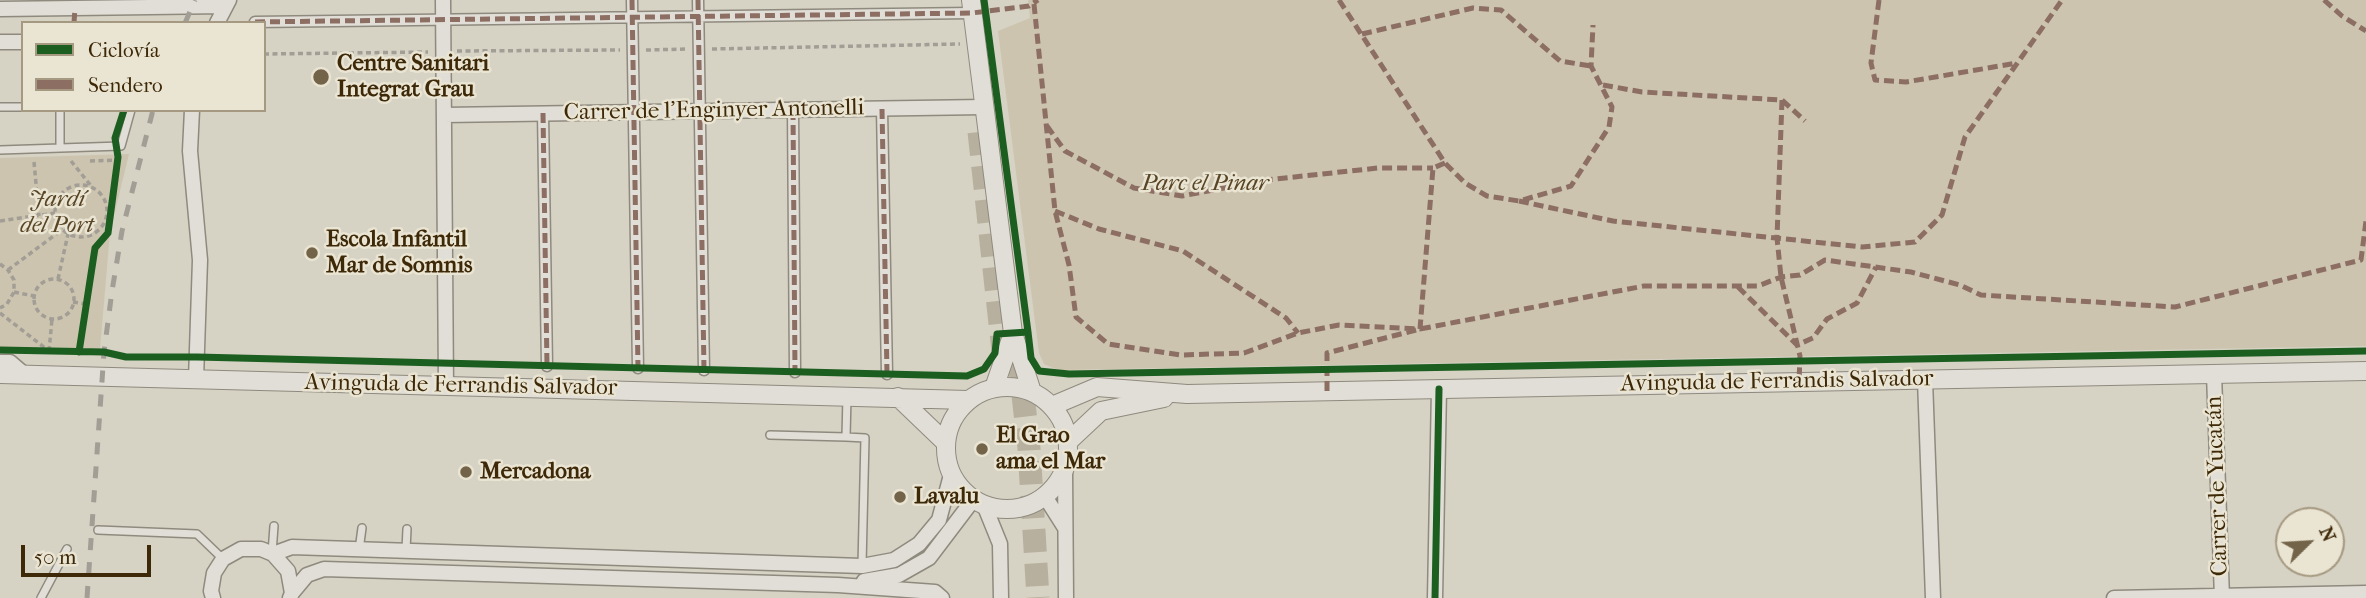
<!DOCTYPE html>
<html>
<head>
<meta charset="utf-8">
<style>
  body { margin:0 }
  #map { position:relative; width:2366px; height:598px; overflow:hidden; background:#d6d2c4; font-family:"IM FELL French Canon",serif }
  canvas { display:block }
  .legend { position:absolute; left:21px; top:21px; width:245px; height:91px; box-sizing:border-box; background:#eae4d3; border:2px solid #a59981; margin:0; padding:9px 12px; list-style:none; font-size:21px; color:#3d2807 }
  .legend li { display:flex; align-items:center; gap:14px; height:35px }
  .legend b { width:35px; border:2px solid #a59981 }
  .north { position:absolute; left:2275px; top:507px; width:70px; height:70px; box-sizing:border-box; background:#eae4d3; border:2px solid #a59981; border-radius:50%; rotate:66deg; font-size:19px; font-weight:700; line-height:28px; text-align:center; color:#3d2807 }
  .north::after { content:''; display:block; margin:auto; width:24px; height:32px; background:#736449; clip-path:polygon(50% 0,100% 100%,50% 72%,0 100%) }
  .scale { position:absolute; left:21px; top:545px; width:130px; height:32px; box-sizing:border-box; border:4px solid #3d2807; border-top:0; padding-left:9px; font-size:21px; line-height:24px; white-space:nowrap; color:#3d2807; -webkit-text-stroke:5px #eae4d3; paint-order:stroke }
</style>
</head>
<body>
<div id="map">
<canvas width="2366" height="598"></canvas>
<ul class="legend">
<li><b style="height:9px;background:#1b5e20"></b>Ciclovía</li>
<li><b style="height:9px;background:#8d6e63"></b>Sendero</li>
</ul>
<div class="north">N</div>
<div class="scale">50 m</div>
</div>
<script>
const context = document.querySelector('canvas').getContext('2d');
context.lineJoin = 'round';
function fill(path, color) { context.fillStyle = color; context.fill(path, 'evenodd'); }
const shape = rows => new Path2D(rows.map(r => 'M' + r).join(''));
function stroke(path, color, width, dash) { context.strokeStyle = color; context.lineWidth = width; context.lineCap = dash ? 'butt' : 'round'; context.setLineDash(dash || []); context.stroke(path); }
function write(font, color, halo, rows, align = 'center') {
  context.font = font + ' "IM FELL French Canon",serif'; context.lineWidth = 5; context.setLineDash([]); context.textBaseline = 'middle'; context.strokeStyle = halo; context.fillStyle = color; for (const [text, x, y, turn = 0] of rows) {
    context.save(); context.translate(x, y); context.rotate((+turn || 0) * Math.PI / 180); context.textAlign = isNaN(turn) ? turn : align; if (halo) context.strokeText(text, 0, 0); context.fillText(text, 0, 0); context.restore();
  }
}
fill(shape([
  [1028,0,2366,0,2366,346,1058,370,1044,364,1039,353,998,31,1030,18],
  [129,154,110,232,100,349,0,347,0,158]
]), '#ccc4af');
stroke(shape([
  [979,132,1005,369],
  [1019,360,1029,448,1038,598]
]), '#b7b09e', 23, [23, 11]);
const service = shape([
  [0,107,23,107],
  [60,110,60,148],
  [0,150,121,146,131,110],
  [847,396,846,437,865,438,862,565],
  [770,435,846,437],
  [98,530,197,534,223,559],
  [359,550,362,528],
  [406,550,407,529],
  [272,553,274,526],
  [41,598,67,549]
]);
const pedestrian = shape([
  [632,0,638,368],
  [698,0,704,370],
  [255,22,972,13],
  [882,109,887,374],
  [793,110,795,372],
  [543,113,547,366]
]);
const minor = shape([
  [443,0,446,386],
  [0,9,225,6],
  [217,23,229,0],
  [0,42,23,42],
  [192,110,190,151,200,260,196,379],
  [444,115,984,107],
  [0,362,10,362,24,374],
  [2214,374,2222,598],
  [1925,380,1933,598],
  [1065,471,1066,598],
  [1046,498,1065,528],
  [985,507,1000,544,1001,598],
  [273,554,292,547,862,566,894,560,919,544,939,520,951,475],
  [864,581,899,575,929,558,973,500],
  [292,593,307,575,324,569,838,585,935,592,942,598],
  [213,598,211,591,214,573,223,559,241,549,261,549,273,554,288,571,292,593,290,598],
  [1435,598,1439,389],
  [2114,598,2366,593]
]);
const tertiary = shape([
  [971,0,1013,333,1032,392],
  [0,374,968,400],
  '946 448a61 61 0 1 1 122 0a61 61 0 1 1-122 0Z',
  [994,388,1013,333],
  [898,397,946,443],
  [1052,406,1097,387,1187,394,2366,371],
  [1069,441,1101,411,1164,398]
]);
stroke(service, '#8f8a7e', 10);
stroke(pedestrian, '#8f8a7e', 13);
stroke(minor, '#8f8a7e', 17);
stroke(tertiary, '#8f8a7e', 20);
stroke(shape([
  [712,49,960,44],
  [646,50,687,49],
  [457,51,620,50],
  [264,54,428,52],
  [71,161,92,187],
  [90,161,118,160],
  [34,162,39,216],
  '55 211a26 26 0 1 1 52 0a26 26 0 1 1-52 0Z',
  [0,221,55,213],
  [0,264,8,270,14,280,14,292,7,304,0,308],
  [8,270,63,229],
  [58,279,68,234],
  '34 299a20 20 0 1 1 40 0a20 20 0 1 1-40 0Z',
  [14,292,34,296],
  [73,302,86,304],
  [0,313,49,351],
  [49,351,52,319]
]), '#a29e95', 3.5, [5, 3.5]);
stroke(service, '#e1ded7', 7);
stroke(pedestrian, '#e1ded7', 10);
stroke(minor, '#e1ded7', 14);
stroke(tertiary, '#e1ded7', 18);
stroke(shape([
  [185,23,195,0],
  [87,598,104,352,112,291,122,231,153,110]
]), '#a29e95', 5, [12, 12]);
stroke(shape([
  [632,0,638,368],
  [698,0,704,370],
  [1339,0,1445,163,1465,183,1487,196,1519,201,1571,186,1609,127,1612,107,1591,66,1593,25],
  [1879,0,1871,63,1875,80,1906,82,2017,63],
  [2324,0,2342,16,2366,31],
  [1034,4,1055,211,1069,265,1076,317,1108,344,1181,355,1244,353,1298,333,1339,325,1420,329,1433,168,1445,163],
  [255,22,972,13,1029,6,1038,0],
  [74,23,75,8],
  [1362,34,1473,8,1501,10,1560,61,1591,66],
  [1603,85,1642,92,1782,100,1805,121],
  [1782,100,1777,238,1781,277,1800,356,1799,382],
  [882,109,887,374],
  [793,110,795,372],
  [543,113,547,366],
  [1047,126,1065,151,1134,188,1182,196,1266,180,1378,168,1433,168],
  [1519,201,1613,221,1862,247,1915,242,1942,215,1965,137,2062,0],
  [1055,211,1099,229,1183,251,1286,318,1298,333],
  [1738,287,1797,345,1813,338,1827,319,1857,303,1876,267],
  [1327,391,1327,353,1420,329,1644,286,1758,286,1781,277,1800,275,1825,260,1911,272,1960,285,1981,295,2175,307,2361,260,2366,221]
]), '#8d6e63', 5, [10, 5]);
stroke(shape([
  [984,0,1028,332],
  [0,350,104,352,126,357,197,357,967,376,984,369,995,353,997,334,1028,332,1031,358,1039,371,1069,374,2366,351],
  [79,352,95,248,108,233,118,157,115,138,124,110],
  [1435,598,1439,389]
]), '#1b5e20', 7);
for (const [x, y, r, color] of [
  [321,77,9,"#736449"],
  [312,253,7,"#736449"],
  [982,449,7,"#736449"],
  [466,472,7,"#736449"],
  [900,497,7,"#736449"]
]) { const dot = new Path2D(); dot.arc(x, y, r, 0, 2 * Math.PI); context.fillStyle = color; context.fill(dot); stroke(dot, '#eae4d3', 2.5); }
write('bold 23px', '#3d2807', '#eae4d3', [
  ["Centre Sanitari",337,64],
  ["Integrat Grau",337,90],
  ["Escola Infantil",326,240],
  ["Mar de Somnis",326,266],
  ["El Grao",996,436],
  ["ama el Mar",996,462],
  ["Mercadona",480,472],
  ["Lavalu",914,497]
], 'left');
write('23px', '#3d2807', '#eae4d3', [
  ["Carrer de l'Enginyer Antonelli",714,111,-1],
  ["Avinguda de Ferrandis Salvador",1777,382,-1],
  ["Avinguda de Ferrandis Salvador",461,386,1],
  ["Carrer de Yucatán",2218,486,-92]
]);
write('italic 23px', '#584525', '#eae4d3', [
  ["Parc el Pinar",1205,184],
  ["Jardí",57,200],
  ["del Port",57,226]
]);
</script>
</body>
</html>
